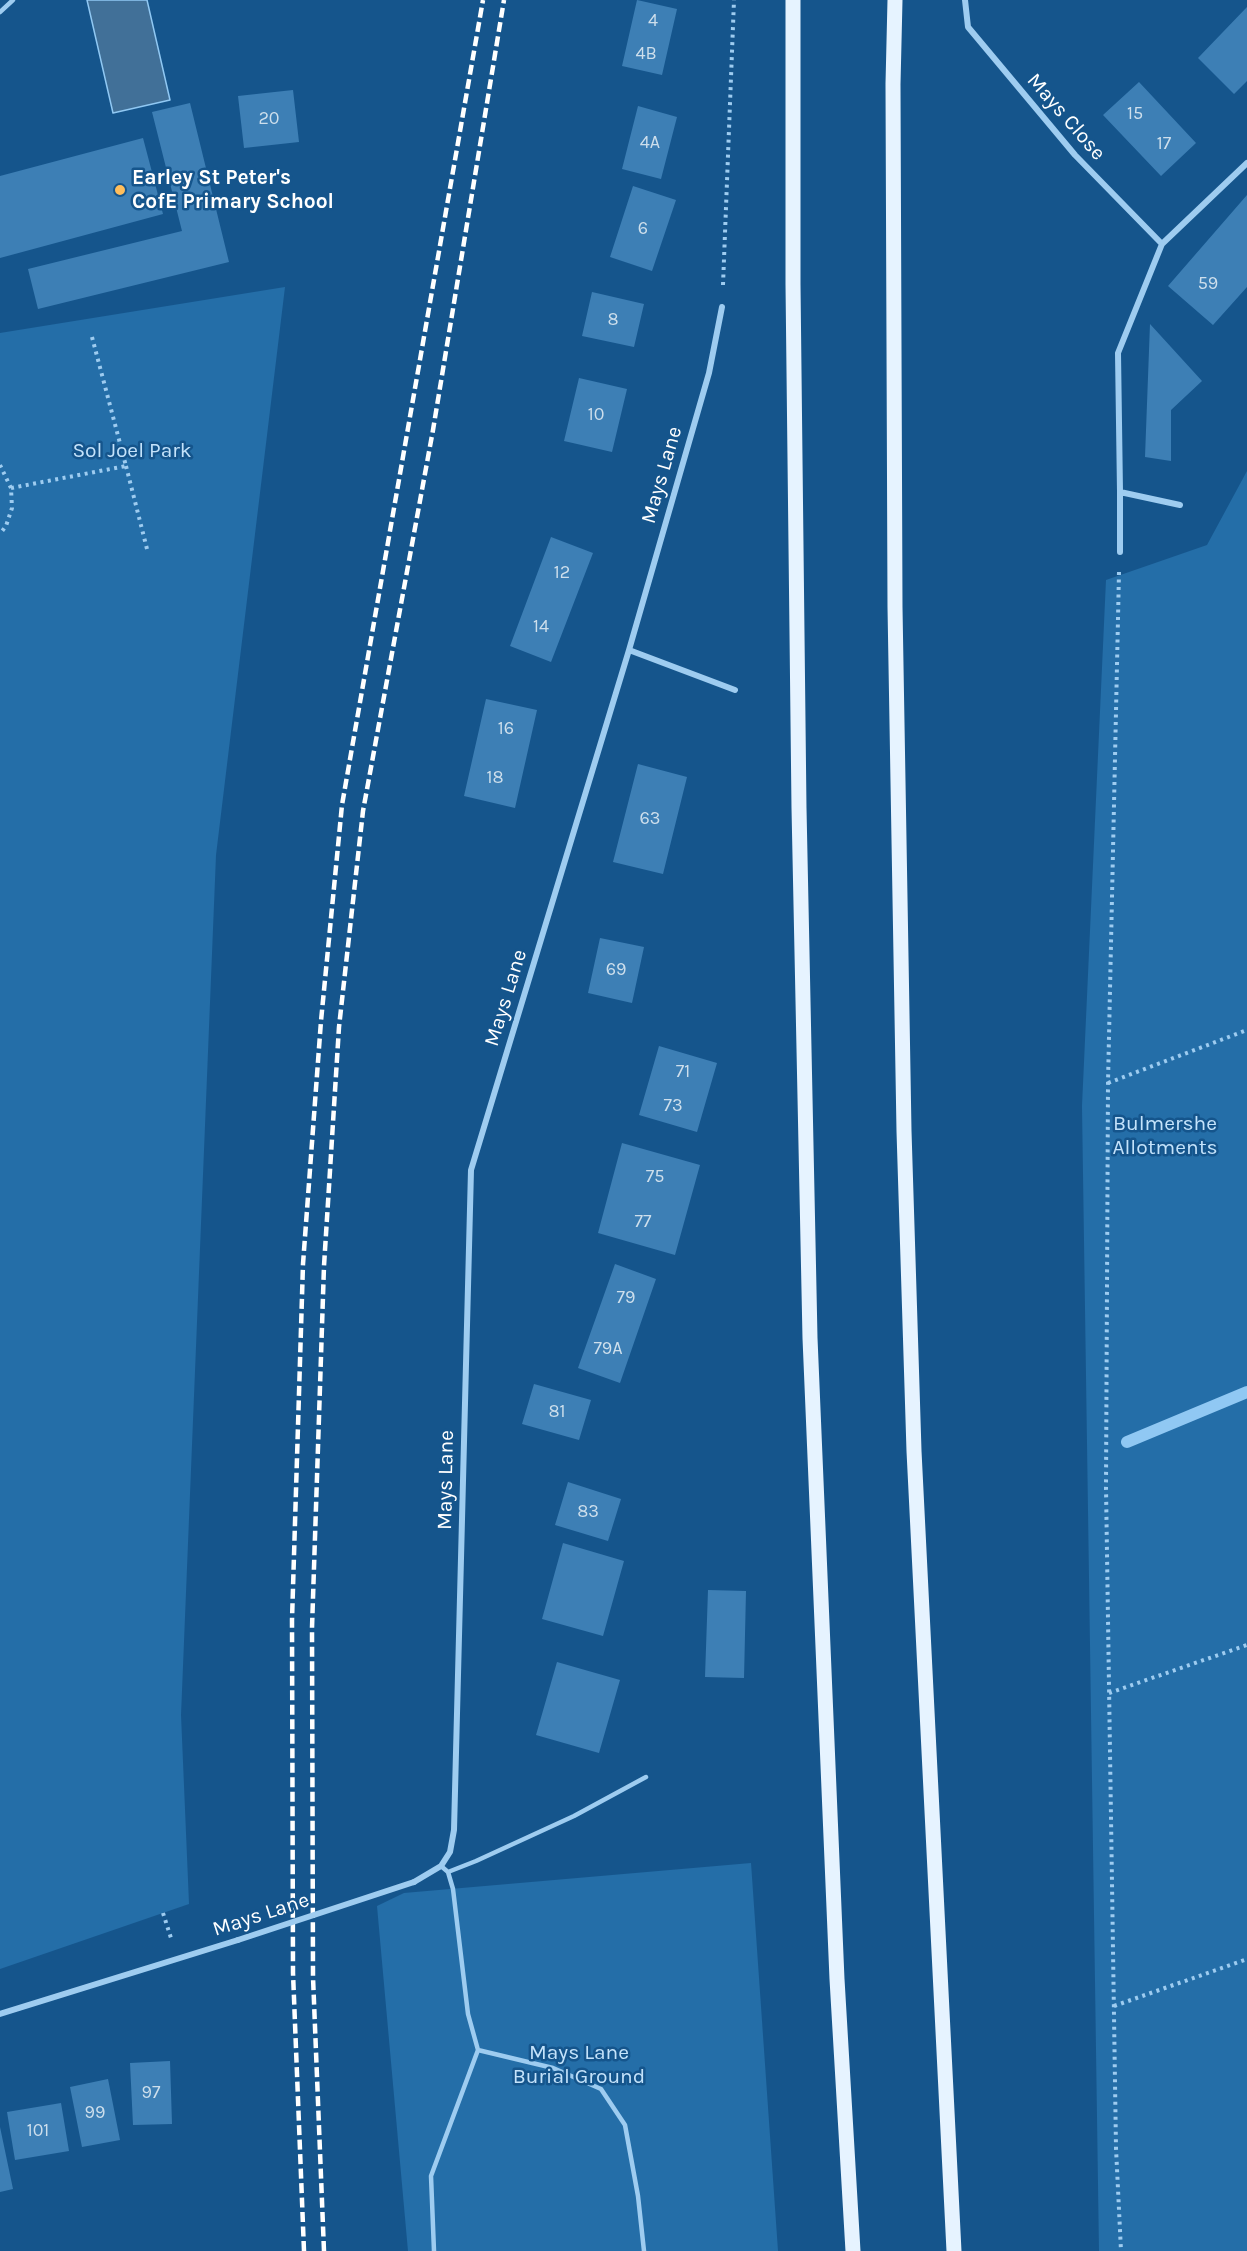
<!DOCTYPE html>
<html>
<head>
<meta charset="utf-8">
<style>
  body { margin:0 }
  canvas { display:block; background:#15558c }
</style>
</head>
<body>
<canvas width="1247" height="2251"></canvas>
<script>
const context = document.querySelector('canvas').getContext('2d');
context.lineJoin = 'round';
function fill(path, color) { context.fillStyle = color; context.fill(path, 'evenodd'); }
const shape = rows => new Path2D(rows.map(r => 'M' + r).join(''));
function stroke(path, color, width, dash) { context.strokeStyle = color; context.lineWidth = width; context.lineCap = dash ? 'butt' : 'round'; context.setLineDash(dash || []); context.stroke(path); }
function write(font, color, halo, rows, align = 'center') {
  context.font = font + ' Karla,sans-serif'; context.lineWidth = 5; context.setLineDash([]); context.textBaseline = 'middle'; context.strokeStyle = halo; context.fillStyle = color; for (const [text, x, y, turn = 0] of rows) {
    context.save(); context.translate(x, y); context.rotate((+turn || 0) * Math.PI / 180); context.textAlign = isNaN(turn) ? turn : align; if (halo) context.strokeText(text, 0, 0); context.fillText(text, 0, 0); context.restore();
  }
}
fill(shape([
  [285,287,216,855,181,1715,189,1904,0,1969,0,333],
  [1247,471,1247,2251,1099,2251,1082,1106,1106,580,1207,545],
  [751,1863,778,2251,408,2251,377,1906,404,1893]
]), '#246ea8');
const water = shape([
  [87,0,147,0,170,100,113,113,87,0]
]);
fill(water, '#417098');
stroke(water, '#90c8f3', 1.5);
stroke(shape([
  [1127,1442,1247,1392]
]), '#90c8f3', 12);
fill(shape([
  [637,0,677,9,662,75,622,66],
  [1247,7,1247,81,1234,94,1198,58],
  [1139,82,1196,143,1161,176,1103,115],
  [293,90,299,142,244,148,238,96],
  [190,103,229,262,38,309,28,269,182,231,152,112],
  [638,106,677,117,661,179,622,169],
  [143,138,163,214,0,258,0,176],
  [633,186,676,200,652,271,610,257],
  [1247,195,1247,287,1213,325,1168,286],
  [592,292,644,304,634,347,582,336],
  [1150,324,1202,381,1171,410,1171,461,1145,457],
  [579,378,627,389,612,452,564,441],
  [551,537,593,553,551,662,510,646],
  [486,699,537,710,515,808,464,796],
  [638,764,687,777,663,874,613,862],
  [600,938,644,947,632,1003,588,993],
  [659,1046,717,1063,697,1132,639,1115],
  [622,1143,700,1165,675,1255,598,1233],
  [615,1264,656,1279,620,1383,578,1368],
  [534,1384,591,1400,579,1440,522,1424],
  [568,1482,621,1499,608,1541,555,1525],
  [563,1543,624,1561,603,1636,542,1619],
  [708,1590,746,1591,744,1678,705,1677],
  [557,1662,620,1680,599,1753,536,1735],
  [170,2061,172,2124,133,2125,130,2063],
  [108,2079,120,2140,82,2147,70,2087],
  [61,2103,69,2151,15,2160,7,2112],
  [0,2127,13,2189,0,2192]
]), '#3d7fb5');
stroke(shape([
  [723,285,734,0],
  [0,465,11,488,12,508,6,526,0,534],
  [126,466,147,549],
  [11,488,126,466,92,337],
  [1119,572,1108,1083,1106,1487,1116,2148,1121,2251],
  [1108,1083,1247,1030],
  [1109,1693,1247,1645],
  [163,1913,171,1938],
  [1114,2006,1247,1959]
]), '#9eccf0', 4, [3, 4.5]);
stroke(shape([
  [0,12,13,0],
  [448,1872,476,1861,574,1816,646,1777],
  [478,2050,553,2068,601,2089,625,2125,638,2196,644,2251],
  [434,2251,431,2176,478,2050,468,2014,453,1889,448,1872,441,1866]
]), '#9eccf0', 4.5);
stroke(shape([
  [965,0,968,27,1075,155,1162,244,1118,353,1120,492,1180,505],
  [1162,244,1247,163],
  [1120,552,1120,492],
  [629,650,735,690],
  [414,1882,441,1866,450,1852,454,1830,471,1170,629,650,709,373,722,307],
  [0,2014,238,1940]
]), '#9eccf0', 6);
stroke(shape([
  [793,0,793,284,799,808,810,1338,837,1979,853,2251],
  [895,0,893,84,895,607,904,1131,914,1451,954,2251]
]), '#e6f3ff', 15);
stroke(shape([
  [304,2251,293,1973,292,1620,303,1264,321,1021,342,805,483,0],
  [324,2251,313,1977,312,1628,324,1266,339,1027,363,811,433,430,504,0]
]), '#fff', 4.5, [10, 4.5]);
stroke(shape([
  [238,1940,414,1882]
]), '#9eccf0', 6);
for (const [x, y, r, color] of [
  [120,190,6,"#ffbe5c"]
]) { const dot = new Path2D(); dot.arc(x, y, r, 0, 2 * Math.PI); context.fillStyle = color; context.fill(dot); stroke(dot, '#15558c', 2); }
write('18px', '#cedfec', null, [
  ["4",653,21],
  ["4B",646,54],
  ["15",1135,114],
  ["20",269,119],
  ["4A",650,143],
  ["17",1164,144],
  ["6",643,229],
  ["59",1208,284],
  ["8",613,320],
  ["10",596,415],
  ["12",562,573],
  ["14",541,627],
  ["16",506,729],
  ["18",495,778],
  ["63",650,819],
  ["69",616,970],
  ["71",683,1072],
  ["73",673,1106],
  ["75",655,1177],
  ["77",643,1222],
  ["79",626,1298],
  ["79A",608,1349],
  ["81",557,1412],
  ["83",588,1512],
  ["97",151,2093],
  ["99",95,2113],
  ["101",38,2131]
]);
write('21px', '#fff', '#15558c', [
  ["Mays Close",1066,117,49],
  ["Mays Lane",662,475,-74],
  ["Mays Lane",506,998,-73],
  ["Mays Lane",446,1480,-89],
  ["Mays Lane",261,1915,-18]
]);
write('bold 21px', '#fff', '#15558c', [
  ["Earley St Peter's",132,178],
  ["CofE Primary School",132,202]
], 'left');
write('21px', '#c4e3fb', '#15558c', [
  ["Sol Joel Park",132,451],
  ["Bulmershe",1165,1124],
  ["Allotments",1165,1148],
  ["Mays Lane",579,2053],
  ["Burial Ground",579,2077]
]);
</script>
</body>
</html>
